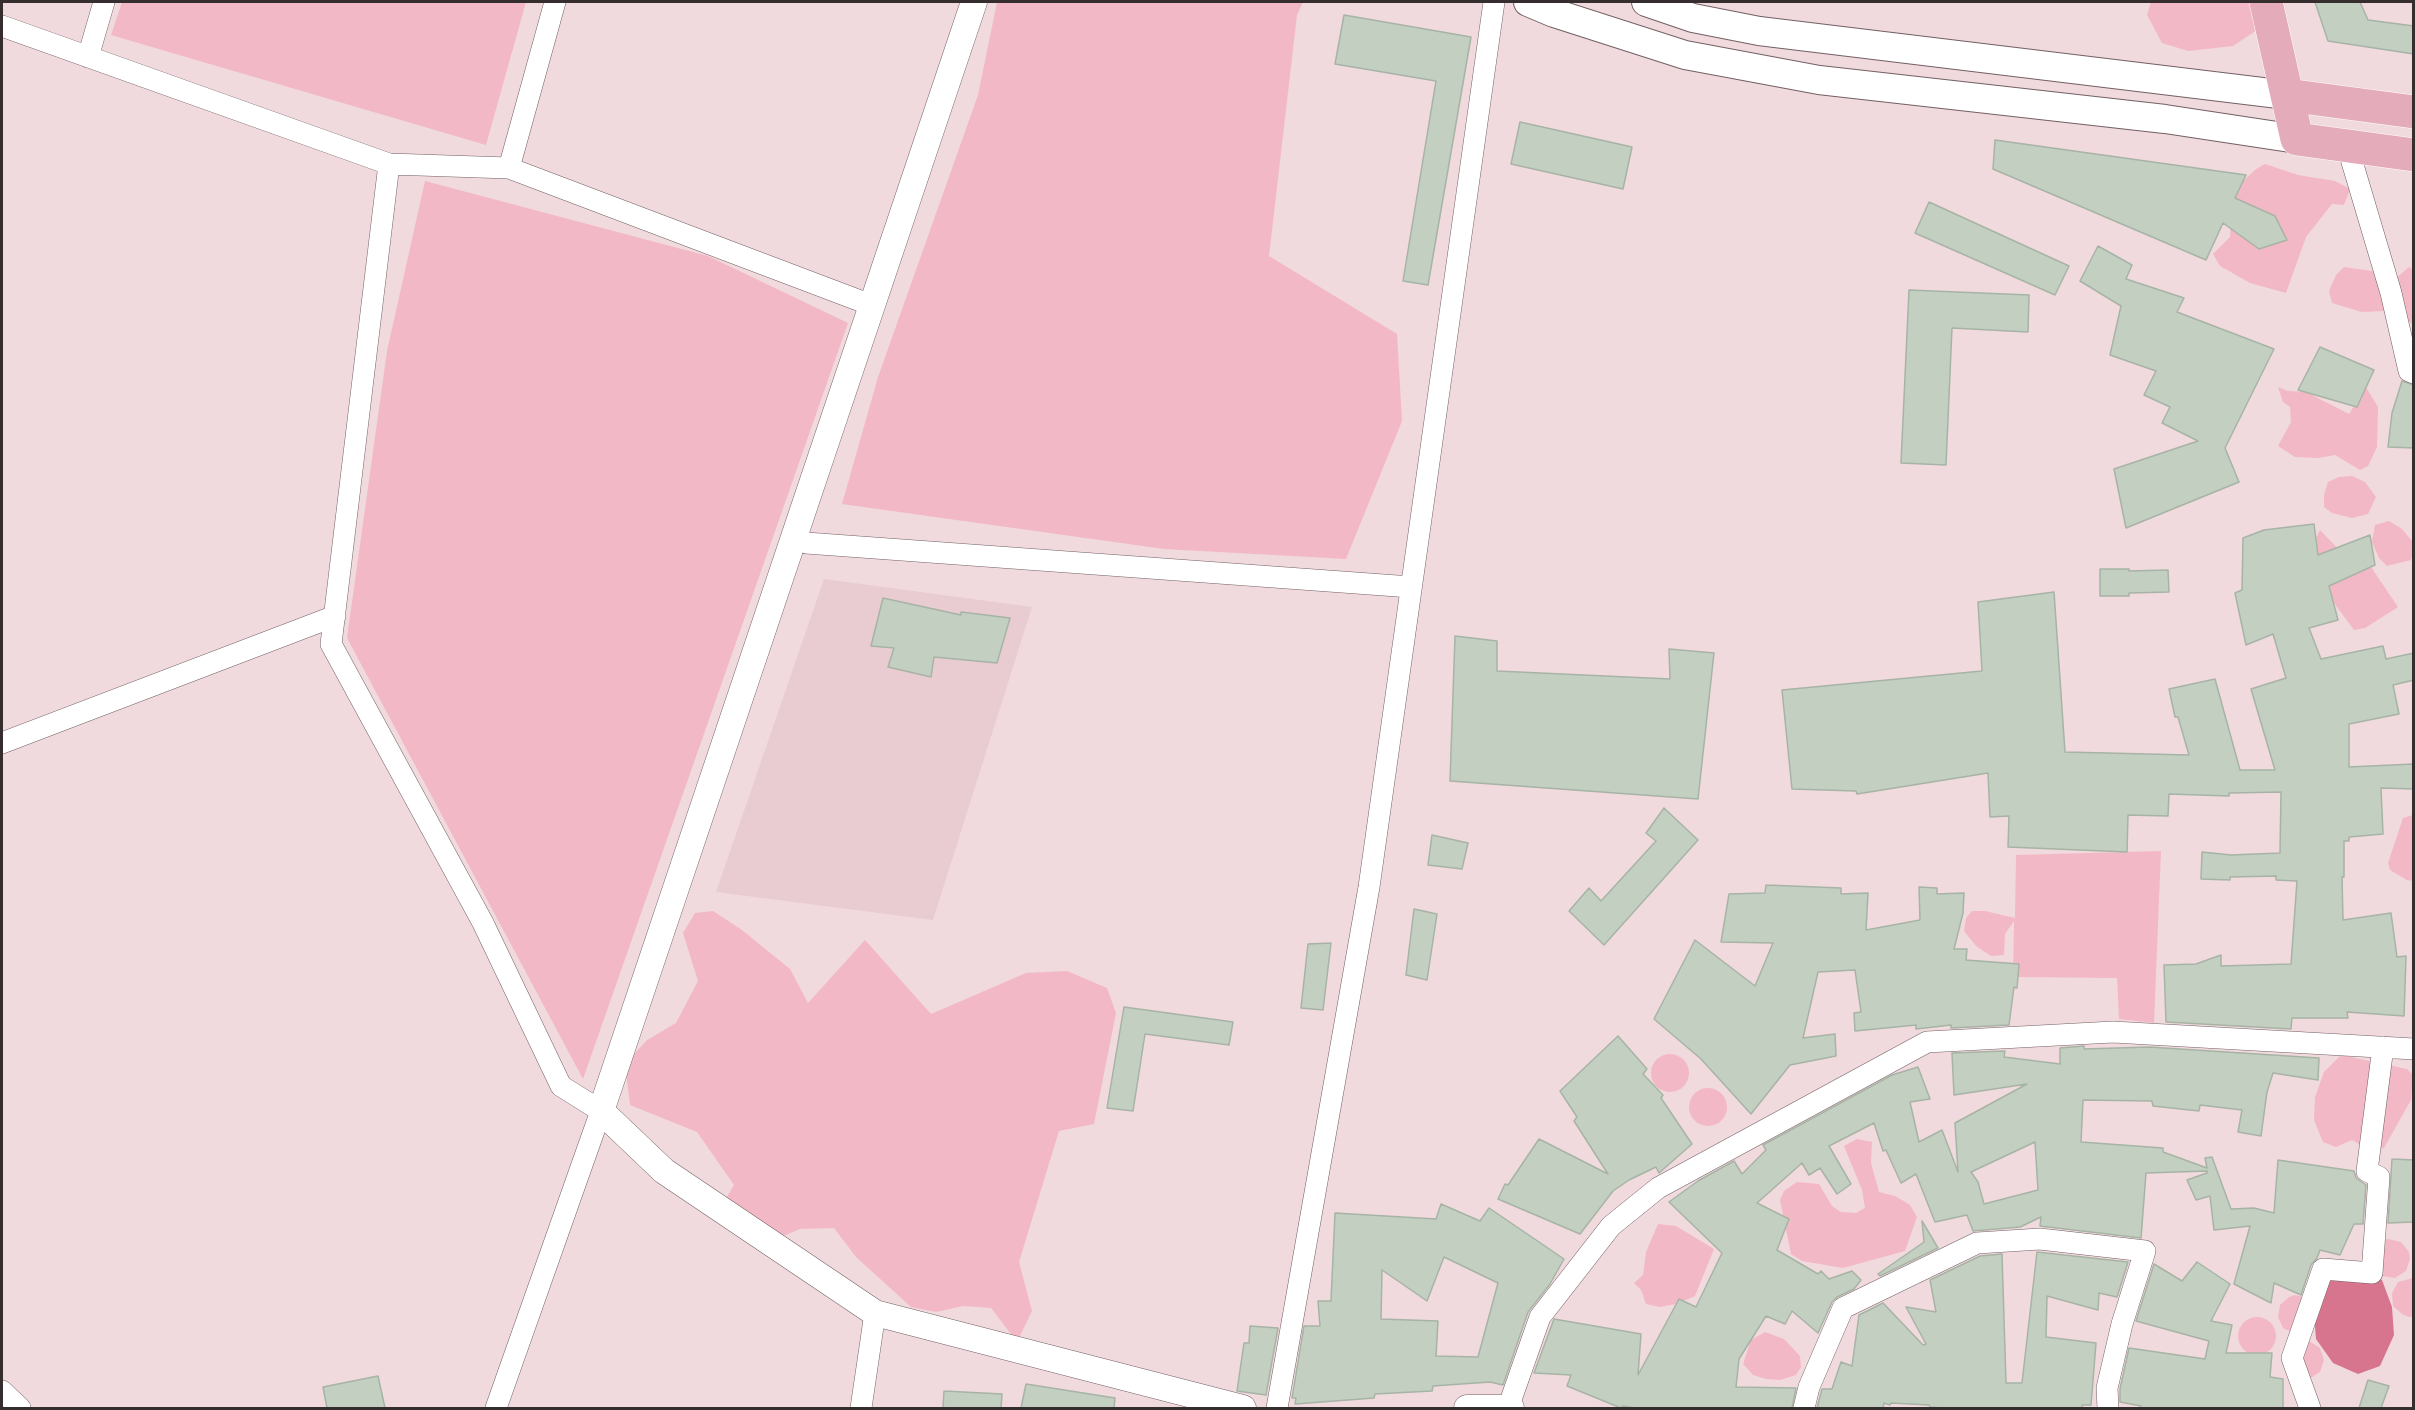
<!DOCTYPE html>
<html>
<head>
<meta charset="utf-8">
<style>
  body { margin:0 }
  #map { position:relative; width:2415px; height:1410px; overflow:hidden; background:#f0dade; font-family:"Work Sans",sans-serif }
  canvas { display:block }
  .frame { position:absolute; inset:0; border:3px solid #362d2f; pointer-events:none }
</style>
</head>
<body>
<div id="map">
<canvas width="2415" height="1410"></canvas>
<div class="frame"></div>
</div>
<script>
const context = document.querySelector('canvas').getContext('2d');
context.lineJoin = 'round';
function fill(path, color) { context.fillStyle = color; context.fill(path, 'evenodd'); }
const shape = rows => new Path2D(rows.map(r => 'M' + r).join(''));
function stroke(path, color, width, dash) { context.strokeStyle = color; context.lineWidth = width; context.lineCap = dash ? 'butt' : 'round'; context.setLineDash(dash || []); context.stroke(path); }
fill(shape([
  [824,579,1032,607,933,920,716,892]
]), '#e9ccd2');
fill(shape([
  [122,2,526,2,486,145,111,35],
  [997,2,1303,2,1297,15,1269,256,1397,334,1402,421,1346,559,1164,549,842,504,878,377,978,95],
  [2151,2,2260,2,2257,30,2233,46,2188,51,2162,43,2147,15],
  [2265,164,2298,175,2335,181,2350,189,2344,205,2332,204,2306,237,2286,293,2250,283,2220,266,2213,254,2230,237,2232,204,2238,186,2256,169],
  [425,181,708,256,848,323,583,1079,347,638,387,351],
  [2344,267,2379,272,2391,293,2384,311,2362,312,2332,303,2329,291,2336,275],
  [2409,267,2413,270,2413,323,2412,323,2396,316,2394,280],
  [2278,387,2288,391,2306,392,2349,414,2366,387,2378,407,2377,447,2368,466,2360,470,2335,455,2319,458,2295,457,2278,446,2291,422,2290,407,2283,402],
  [2352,476,2365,482,2376,497,2368,514,2352,518,2332,513,2324,507,2324,495,2328,482,2339,477],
  [2389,521,2402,529,2413,542,2413,552,2411,560,2387,566,2379,558,2372,542,2375,525],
  [2320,530,2349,560,2371,567,2398,607,2365,628,2354,630,2334,603,2314,556,2316,538],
  [2413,815,2413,881,2407,880,2390,870,2388,863,2403,818],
  [2161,851,2154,1023,2119,1019,2117,978,2013,977,2014,921,2005,934,2004,955,1991,956,1976,946,1964,931,1966,918,1972,911,1985,911,2015,918,2016,855],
  [713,911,742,930,790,969,808,1003,865,940,931,1014,1026,973,1067,971,1107,988,1116,1013,1094,1124,1059,1131,1019,1262,1032,1311,1017,1342,991,1308,963,1306,936,1312,911,1307,856,1257,834,1228,800,1229,783,1236,758,1225,725,1200,734,1185,697,1132,630,1105,625,1064,647,1040,676,1023,698,981,683,933,695,913],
  '1651 1073a19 19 0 1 1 38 0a19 19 0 1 1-38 0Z',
  [2341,1055,2407,1069,2413,1075,2411,1100,2384,1148,2371,1151,2352,1140,2336,1147,2323,1142,2314,1120,2315,1097,2324,1072],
  '1689 1107a19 19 0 1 1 38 0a19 19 0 1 1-38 0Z',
  [1857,1139,1872,1142,1871,1163,1879,1192,1895,1196,1910,1205,1917,1217,1905,1251,1843,1268,1802,1261,1791,1254,1780,1200,1784,1191,1797,1182,1819,1184,1832,1206,1841,1212,1856,1213,1865,1208,1862,1190,1844,1146],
  [1658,1224,1676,1226,1714,1249,1695,1296,1676,1304,1660,1307,1646,1304,1641,1290,1634,1283,1643,1275,1646,1252],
  [2388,1239,2401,1242,2409,1252,2410,1259,2406,1271,2395,1278,2382,1276,2377,1272,2382,1241],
  [2413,1278,2413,1316,2409,1317,2402,1314,2393,1306,2392,1293,2398,1282],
  [2295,1295,2307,1298,2295,1334,2283,1328,2278,1317,2280,1305,2289,1297],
  '2238 1336a19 19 0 1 1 38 0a19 19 0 1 1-38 0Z',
  [1765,1332,1784,1339,1800,1356,1801,1367,1796,1375,1780,1380,1766,1379,1753,1375,1743,1364,1751,1340],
  [2309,1341,2320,1348,2324,1360,2320,1372,2309,1379,2286,1356]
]), '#f3b8c5');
fill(shape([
  [2338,1270,2382,1280,2392,1307,2394,1335,2380,1366,2358,1374,2333,1363,2316,1339,2314,1314,2322,1283]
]), '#d7758f');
const building = shape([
  [2315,2,2360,2,2368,20,2414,26,2414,54,2328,41,2315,2],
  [1344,15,1471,37,1428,285,1403,281,1436,81,1335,64,1344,15],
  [1520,122,1632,147,1623,189,1511,164,1520,122],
  [1995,140,2246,175,2235,198,2275,216,2287,240,2259,249,2223,223,2206,260,1993,169,1995,140],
  [1929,202,2069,266,2055,295,1915,233,1929,202],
  [2098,246,2132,265,2126,279,2184,298,2177,312,2274,349,2225,448,2239,482,2126,528,2114,469,2198,441,2162,423,2170,407,2144,395,2156,371,2110,355,2121,306,2080,281,2098,246],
  [1909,290,2029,295,2028,332,1952,328,1946,465,1901,463,1909,290],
  [2320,347,2374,370,2357,407,2298,390,2320,347],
  [2402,381,2414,385,2414,448,2388,447,2392,413,2402,381],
  [2314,524,2318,555,2370,535,2375,565,2329,586,2338,620,2309,628,2321,659,2383,646,2386,659,2414,653,2414,680,2393,685,2399,714,2349,724,2349,767,2414,764,2414,789,2381,788,2383,834,2349,837,2349,841,2344,841,2344,877,2342,877,2343,920,2391,913,2397,957,2406,956,2404,1016,2347,1012,2348,1018,2292,1018,2291,1029,2166,1022,2164,965,2196,964,2221,955,2221,966,2291,964,2297,881,2276,880,2276,876,2230,877,2230,880,2201,879,2202,852,2231,855,2280,853,2281,792,2229,793,2229,796,2169,794,2168,816,2128,815,2127,852,2008,847,2009,816,1990,817,1988,773,1857,794,1856,791,1792,789,1782,690,1982,671,1978,602,2054,592,2065,752,2189,755,2178,717,2175,717,2169,689,2215,679,2240,770,2275,770,2251,689,2286,678,2273,634,2246,645,2235,593,2242,590,2243,538,2264,530,2314,524],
  [2100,569,2129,569,2129,571,2168,570,2169,592,2129,593,2129,596,2100,596,2100,569],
  [883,598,961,615,961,612,1010,618,997,663,934,657,931,677,888,667,894,648,871,646,883,598],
  [1455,636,1497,641,1497,671,1670,679,1669,649,1714,653,1698,799,1450,781,1455,636],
  [1664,808,1698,840,1604,945,1569,911,1589,888,1601,901,1656,841,1646,833,1664,808],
  [1432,835,1468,843,1462,869,1428,865,1432,835],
  [1766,885,1841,888,1841,894,1868,893,1866,930,1920,920,1919,887,1937,888,1937,894,1964,893,1963,913,1954,949,1967,949,1966,960,2019,964,2017,988,2014,987,2009,1025,1951,1028,1951,1025,1916,1029,1916,1025,1855,1031,1854,1013,1861,1012,1855,970,1818,972,1803,1038,1835,1034,1836,1056,1790,1065,1751,1114,1701,1059,1654,1019,1695,940,1755,986,1773,943,1721,942,1729,894,1765,893,1766,885],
  [1414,909,1437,914,1427,980,1406,975,1414,909],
  [1331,943,1323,1010,1301,1008,1308,944,1331,943],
  [1124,1007,1233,1022,1229,1045,1145,1034,1133,1111,1107,1108,1124,1007],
  [1618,1036,1647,1069,1643,1074,1663,1095,1661,1098,1692,1144,1659,1173,1656,1167,1629,1180,1613,1191,1580,1234,1498,1199,1505,1184,1508,1185,1539,1139,1608,1174,1574,1121,1577,1117,1560,1091,1618,1036],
  [2084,1046,2084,1049,2149,1047,2319,1058,2318,1080,2273,1073,2267,1092,2261,1136,2238,1132,2242,1110,2200,1105,2199,1111,2153,1106,2152,1101,2083,1100,2081,1142,2163,1148,2163,1152,2207,1168,2205,1158,2212,1157,2231,1209,2254,1208,2274,1213,2278,1160,2354,1171,2356,1178,2366,1185,2363,1224,2354,1224,2340,1255,2320,1250,2317,1258,2311,1265,2301,1295,2274,1283,2271,1303,2234,1284,2250,1226,2214,1230,2210,1196,2196,1200,2187,1180,2207,1173,2207,1171,2146,1173,2141,1238,2040,1226,2041,1217,2020,1227,1973,1231,1967,1215,1935,1222,1916,1174,1901,1183,1886,1150,1883,1151,1874,1123,1829,1146,1851,1184,1837,1194,1820,1168,1809,1175,1802,1163,1757,1203,1789,1219,1777,1250,1818,1274,1821,1271,1829,1279,1852,1271,1861,1280,1854,1289,1837,1297,1832,1302,1818,1333,1792,1311,1785,1324,1766,1316,1739,1359,1736,1387,1796,1388,1792,1408,1636,1408,1623,1406,1621,1408,1567,1386,1571,1375,1534,1373,1554,1319,1641,1334,1638,1375,1679,1299,1696,1307,1722,1253,1669,1202,1698,1181,1734,1161,1742,1174,1766,1150,1763,1145,1892,1075,1918,1067,1930,1099,1910,1102,1919,1142,1942,1130,1958,1172,1955,1123,2027,1084,1954,1095,1952,1053,2005,1051,2004,1057,2060,1064,2060,1048,2084,1046],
  [2035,1142,2038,1190,1984,1204,1978,1182,1971,1172,2035,1142],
  [2392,1159,2414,1160,2414,1222,2388,1223,2392,1159],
  [1441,1204,1480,1221,1489,1208,1564,1259,1550,1284,1528,1312,1503,1385,1490,1382,1433,1386,1432,1391,1375,1394,1374,1398,1295,1404,1296,1398,1292,1398,1304,1326,1320,1326,1318,1301,1331,1301,1335,1213,1436,1219,1441,1204],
  [1444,1257,1498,1283,1478,1357,1436,1356,1438,1321,1381,1319,1382,1270,1427,1301,1444,1257],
  [1922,1221,1938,1248,1880,1276,1878,1274,1924,1242,1922,1221],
  [2037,1252,2128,1262,2117,1297,2099,1293,2098,1310,2047,1296,2046,1337,2096,1343,2091,1405,2082,1405,2082,1408,1941,1408,1930,1407,1929,1405,1891,1403,1890,1405,1884,1403,1883,1408,1817,1408,1822,1389,1832,1389,1841,1362,1852,1366,1859,1315,1883,1303,1923,1345,1926,1344,1906,1307,1936,1312,1930,1280,1980,1256,2002,1254,2006,1383,2022,1383,2037,1252],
  [2197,1262,2230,1284,2211,1321,2232,1325,2226,1353,2272,1353,2270,1377,2283,1379,2283,1408,2140,1408,2141,1406,2120,1402,2120,1389,2129,1348,2205,1359,2209,1341,2136,1321,2154,1264,2182,1281,2197,1262],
  [1250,1326,1278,1328,1266,1395,1237,1391,1244,1343,1249,1343,1250,1326],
  [378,1376,385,1408,327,1408,323,1387,378,1376],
  [2368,1380,2389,1386,2381,1408,2359,1408,2368,1380],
  [1026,1384,1115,1398,1114,1408,1021,1408,1026,1384],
  [944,1391,1002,1394,1001,1408,943,1408,944,1391]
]);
fill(building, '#c3d0c1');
stroke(building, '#a7b3a5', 1.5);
const minor = shape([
  [2,26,389,164],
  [88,57,104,2],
  [2347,145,2391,293,2409,371,2414,373],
  [509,168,555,2],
  [806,543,1411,587],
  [2,743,335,616],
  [2,1391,20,1408],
  [496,1408,601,1111,561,1086,483,923,331,644,389,164,509,168,871,305],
  [861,1408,875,1313],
  [1277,1408,1369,887,1494,2],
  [1508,1408,1540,1317,1611,1226,1658,1188,1927,1042,2113,1032,2414,1049],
  [1804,1408,1809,1387,1843,1308,1977,1243,2040,1239,2145,1251,2122,1324,2107,1388,2108,1408],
  [2310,1408,2292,1358,2323,1269,2372,1273,2379,1177,2367,1171,2383,1047]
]);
const tertiary = shape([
  [974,2,601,1111,664,1171,875,1313,1243,1408],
  [1467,1408,1511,1408]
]);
const secondary = shape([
  [1528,2,1554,13,1685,55,1819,80,2165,119,2297,139],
  [1646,2,1693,18,1759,31,2287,95]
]);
const primary = shape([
  [2266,2,2297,139,2414,155],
  [2287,95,2414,112]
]);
stroke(minor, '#736064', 22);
stroke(tertiary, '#736064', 27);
stroke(secondary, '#736064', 30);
stroke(primary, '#fff', 34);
stroke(minor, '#fff', 21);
stroke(tertiary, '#fff', 26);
stroke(secondary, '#fff', 28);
stroke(primary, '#e4acbb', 33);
</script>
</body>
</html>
